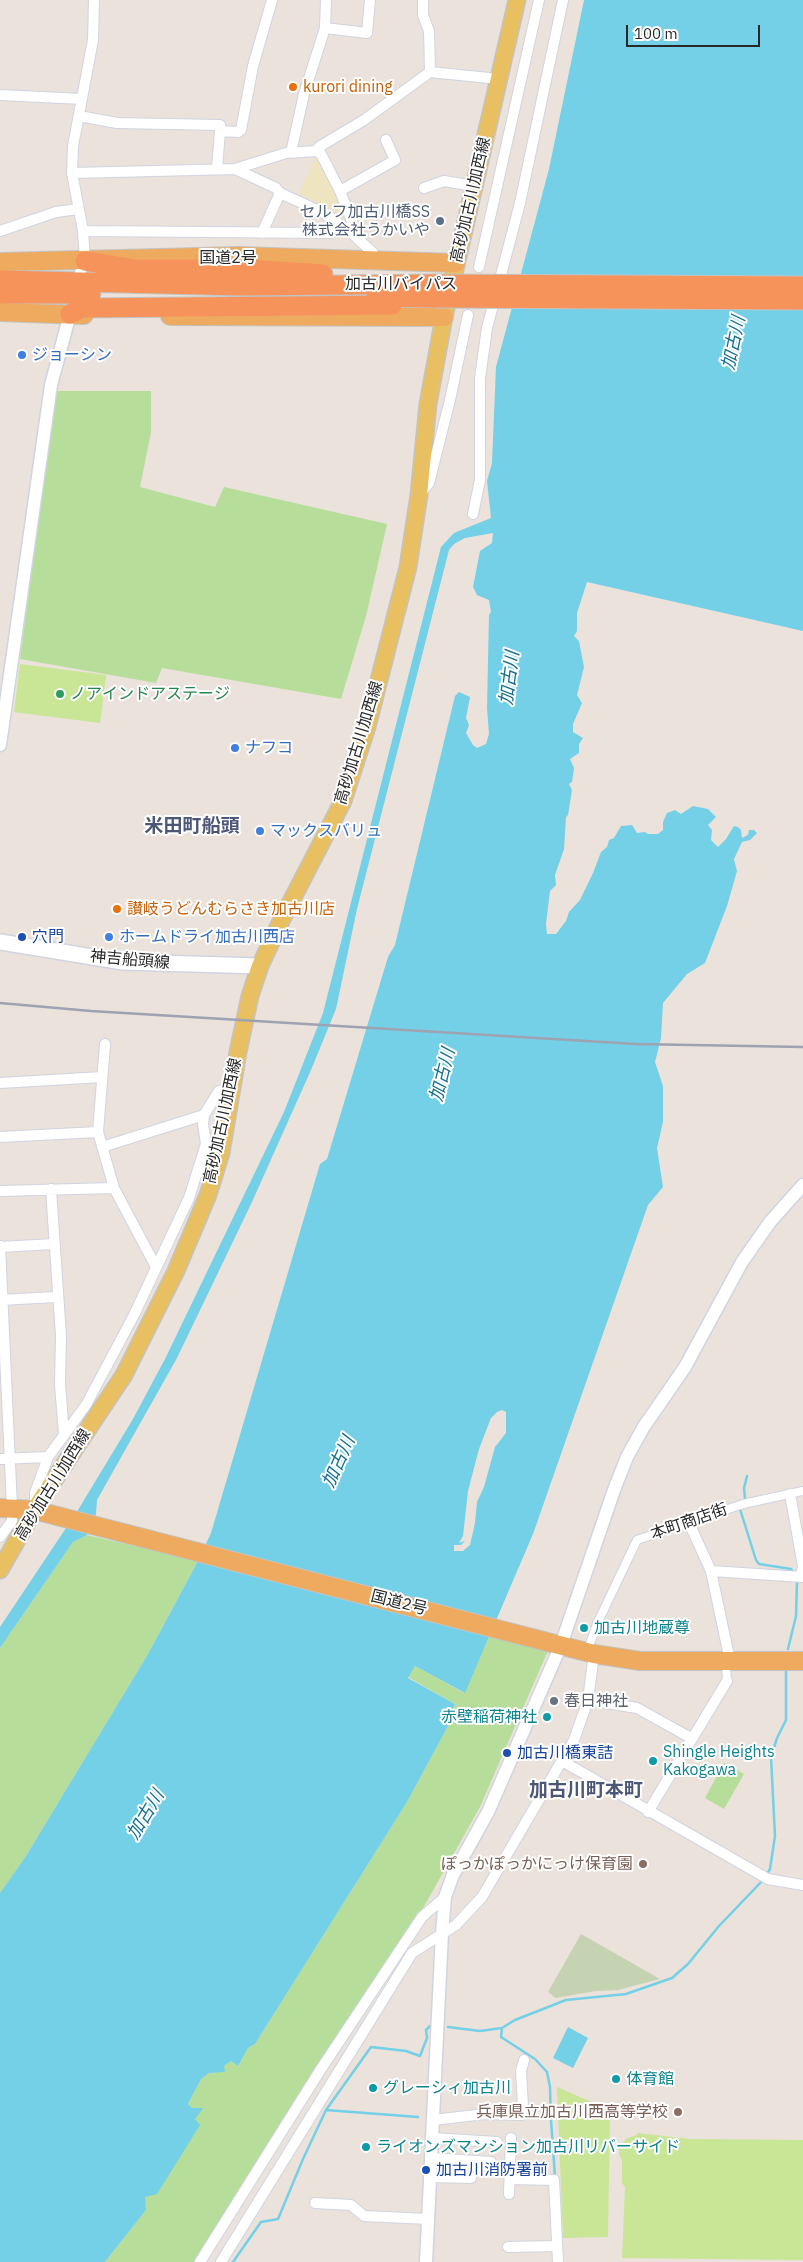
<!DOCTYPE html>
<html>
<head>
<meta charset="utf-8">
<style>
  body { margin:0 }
  #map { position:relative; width:803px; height:2262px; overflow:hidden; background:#eae2db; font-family:"IBM Plex Sans",sans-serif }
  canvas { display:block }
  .scale { position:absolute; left:626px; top:25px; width:134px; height:22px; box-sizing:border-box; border:2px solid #282828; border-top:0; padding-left:6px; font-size:15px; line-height:18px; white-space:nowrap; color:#282828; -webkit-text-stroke:4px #fff; paint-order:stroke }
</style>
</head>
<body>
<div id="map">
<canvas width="803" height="2262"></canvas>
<div class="scale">100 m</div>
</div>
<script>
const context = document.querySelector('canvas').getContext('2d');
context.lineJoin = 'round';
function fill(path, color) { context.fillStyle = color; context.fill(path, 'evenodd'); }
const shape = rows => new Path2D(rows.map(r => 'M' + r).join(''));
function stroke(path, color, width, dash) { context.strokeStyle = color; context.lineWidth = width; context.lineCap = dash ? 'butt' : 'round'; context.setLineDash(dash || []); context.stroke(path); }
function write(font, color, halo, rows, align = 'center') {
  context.font = font + ' "IBM Plex Sans","Noto Sans JP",sans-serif'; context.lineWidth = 4; context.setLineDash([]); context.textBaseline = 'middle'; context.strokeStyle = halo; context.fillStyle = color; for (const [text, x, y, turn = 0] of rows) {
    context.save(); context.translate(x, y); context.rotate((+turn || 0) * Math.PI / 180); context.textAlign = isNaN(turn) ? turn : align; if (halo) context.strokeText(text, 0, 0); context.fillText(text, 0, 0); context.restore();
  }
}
fill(shape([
  [55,391,151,391,151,432,140,487,215,507,224,487,387,524,366,616,341,699,162,668,156,683,20,659],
  [87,1535,198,1561,148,1654,26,1856,0,1893,0,1648,73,1542],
  [492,1630,550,1646,480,1807,418,1917,198,2262,105,2262,146,2210,144,2197,195,2119,192,2108,188,2104,201,2079,209,2073,224,2071,224,2066,231,2061,238,2066,248,2048,255,2044,407,1802,455,1713,453,1709,455,1704,408,1677,415,1666,464,1693],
  [724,1763,744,1774,724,1809,705,1798]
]), '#b6de9a');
fill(shape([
  [315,157,321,160,349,224,331,208,299,194]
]), '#eee4bf');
fill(shape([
  [581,1934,660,1979,618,1990,596,1991,556,1998,548,1992]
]), '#c5d3b3');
fill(shape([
  [20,664,106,675,100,723,14,712],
  [557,2087,610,2110,608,2237,563,2238],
  [637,2133,690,2139,803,2140,803,2260,622,2258,625,2187,622,2183,622,2160,619,2155,619,2147,627,2138,637,2135]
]), '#c9e596');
fill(shape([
  [584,0,803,0,803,631,587,582,577,613,577,631,574,636,579,641,584,667,577,695,582,703,573,724,573,732,583,738,579,744,579,753,570,759,574,768,572,782,569,784,572,790,568,815,566,817,564,849,555,875,556,885,550,891,546,924,547,934,556,934,566,921,569,912,580,900,593,873,601,852,607,847,609,840,614,838,621,826,632,825,637,833,645,832,648,834,658,834,663,830,663,822,667,813,675,810,681,814,693,806,708,809,716,817,708,825,712,830,711,840,718,847,726,839,734,826,738,827,741,830,742,838,748,835,749,830,754,830,757,833,750,840,742,842,734,859,737,871,727,906,705,963,687,974,663,1003,661,1038,655,1062,663,1086,663,1122,657,1148,663,1187,648,1205,533,1534,465,1693,415,1666,408,1678,455,1704,453,1709,455,1713,407,1802,255,2044,248,2048,238,2066,231,2061,224,2066,225,2072,209,2073,201,2079,188,2104,192,2108,203,2108,195,2119,200,2125,157,2194,145,2197,146,2210,105,2262,0,2262,0,1893,26,1856,148,1654,198,1561,211,1533,320,1164,327,1159,388,957,395,945,455,696,459,692,470,697,466,718,469,725,466,733,473,745,477,748,486,744,489,734,487,708,489,615,491,612,489,600,477,595,473,587,480,551,492,543,493,533,465,538,454,544,449,550,357,909,336,1009,311,1070,252,1202,177,1358,97,1500,96,1514,87,1535,73,1542,0,1648,0,1627,78,1510,133,1419,166,1357,284,1112,323,1013,441,547,454,533,491,518,487,481,492,463,496,367,549,169],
  [502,1410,506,1412,506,1433,495,1447,484,1487,477,1502,475,1523,470,1545,463,1551,454,1551,454,1545,461,1545,465,1541,459,1543,463,1536,468,1491,479,1449,491,1418,497,1412],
  [568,2027,588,2038,573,2068,553,2058]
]), '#73d0e7');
stroke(shape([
  [745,1499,744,1488,747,1476],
  [740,1509,756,1560,759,1564,791,1569,794,1573],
  [788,1649,796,1616,797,1581],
  [767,1874,770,1869,775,1836,771,1757,777,1738,786,1720,786,1670],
  [448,2027,480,2031,502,2028,515,2020,566,2000,626,1994,672,1978,688,1964,719,1926,764,1879],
  [502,2028,501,2037,535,2059,547,2072,550,2087,551,2120,555,2177],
  [326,2110,371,2047,406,2051,420,2056,427,2038,426,2030,430,2026],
  [233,2262,261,2222,278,2219,303,2159,326,2110,418,2117]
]), '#73d0e7', 2.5);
const pedestrian = shape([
  [587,1652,597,1624,637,1540,743,1504,803,1491],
  [726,1664,727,1681]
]);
const minor = shape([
  [423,0,423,15,429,31,430,72],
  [325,28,367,33,370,0],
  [0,95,82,99],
  [79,116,117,123,220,125],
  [293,151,292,148,304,94,325,28,326,0],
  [317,151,319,147,364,120,430,72,499,79],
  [217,169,220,131,238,132,241,130,253,66,272,0],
  [235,169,286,153,317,151,321,154,340,191,354,227,354,235],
  [72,173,235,169,276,188,280,193,326,214,354,235,373,253,377,262],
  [424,188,444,181,474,186],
  [340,191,395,160,386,140],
  [0,231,56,212,78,209],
  [83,231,331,233,346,229],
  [262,233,280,193],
  [479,267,539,0],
  [80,273,85,261,83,231,72,173,73,146,93,40,94,0],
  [420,494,429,483,450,400,468,315],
  [473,514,480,480,480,378,487,328,520,203,563,0],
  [0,1083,102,1077],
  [204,1115,219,1091,223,1090,231,1092],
  [98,1132,105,1044],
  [0,1137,98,1132,114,1188,156,1267],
  [51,1189,61,1336,60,1384,64,1435],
  [0,1191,114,1188],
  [0,1246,12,1507,12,1521,0,1537],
  [0,1247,54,1244],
  [0,1300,56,1297],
  [0,1459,48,1457,86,1405,134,1315,189,1198,206,1144,203,1124,204,1115,102,1147],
  [790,1494,803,1566,801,1577],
  [35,1507,35,1493,48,1457],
  [689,1523,711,1571,730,1661],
  [711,1571,803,1577],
  [588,1700,637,1708,691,1738],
  [562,1761,768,1879,803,1885],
  [648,1812,727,1681],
  [433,2120,485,2114,521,2115,523,2106,521,2071,524,2060],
  [432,2138,497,2142],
  [431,2158,491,2162,493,2166,510,2166],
  [430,2177,471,2178],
  [510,2179,554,2180,558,2262],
  [509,2194,511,2138],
  [315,2203,351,2205,364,2216,428,2219],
  [508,2247,556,2246],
  [200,2262,321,2069,422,1917,445,1897],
  [221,2262,412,1953,456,1925,482,1897,574,1740,588,1700,594,1654]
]);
const tertiary = shape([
  [0,745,51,385,70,314],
  [426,2262,442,1933,445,1897,453,1875,488,1812,561,1645,614,1490,627,1457,643,1428,685,1367,742,1262,770,1222,803,1185]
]);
const secondary = shape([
  [0,942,123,962,260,966]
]);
const primary = shape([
  [0,1570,34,1510,124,1375,176,1271,208,1195,221,1153,238,1052,250,996,260,966,283,917,343,801,367,727,408,567,419,495,428,404,444,317,517,0]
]);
const trunk = shape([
  [0,262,239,256,456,263],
  [0,312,84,315],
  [170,316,444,317],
  [0,1508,34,1510,594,1654,640,1661,803,1661]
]);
const motorway = shape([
  [85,261,134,269,250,269,323,274],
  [0,280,242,286,436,284],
  [0,294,91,294],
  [376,297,435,298],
  [70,314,82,308,392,305]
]);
stroke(pedestrian, '#d0d4e1', 10);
stroke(minor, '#d0d4e1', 12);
stroke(tertiary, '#d0d4e1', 15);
stroke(secondary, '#d0d4e1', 18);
stroke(primary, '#c3c3c3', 19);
stroke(trunk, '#c3c3c3', 20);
stroke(motorway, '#c3c3c3', 21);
stroke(pedestrian, '#fff', 8);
stroke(minor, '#fff', 10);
stroke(tertiary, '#fff', 12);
stroke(secondary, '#fff', 15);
stroke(primary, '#e8c062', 16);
stroke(trunk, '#eeaa5e', 18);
stroke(motorway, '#f5935b', 19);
stroke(shape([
  [0,1003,91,1011,636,1044,803,1047]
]), '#9ea2b2', 2.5);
const motorwayBridge = shape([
  [436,284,803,286],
  [435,298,803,300]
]);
stroke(motorwayBridge, '#c3c3c3', 21, []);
stroke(motorwayBridge, '#f5935b', 19);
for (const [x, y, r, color] of [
  [293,87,5,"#e8710a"],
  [440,221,5,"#5c6f8a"],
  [22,355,5,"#3f7fe0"],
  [60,694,5,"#2e9e5b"],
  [235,748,5,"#3f7fe0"],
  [260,831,5,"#3f7fe0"],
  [117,909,5,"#e8710a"],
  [22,937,5,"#1a4fb4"],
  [109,937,5,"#3f7fe0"],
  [584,1628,5,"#0f9aa8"],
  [554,1701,5,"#6b7280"],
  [547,1717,5,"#0f9aa8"],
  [507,1753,5,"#1a4fb4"],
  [653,1761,5,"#0f9aa8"],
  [643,1864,5,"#8d6e63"],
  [616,2079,5,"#0f9aa8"],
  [373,2088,5,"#0f9aa8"],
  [678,2112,5,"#8d6e63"],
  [366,2147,5,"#0f9aa8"],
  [426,2170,5,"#1a4fb4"]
]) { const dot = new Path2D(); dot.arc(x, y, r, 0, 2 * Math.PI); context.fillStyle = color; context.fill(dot); stroke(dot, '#fff', 2); }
write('16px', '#c56008', '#fff', [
  ["kurori dining",303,87],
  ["讃岐うどんむらさき加古川店",127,909]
], 'left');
write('16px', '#282828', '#fff', [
  ["高砂加古川加西線",471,200,-77],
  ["国道2号",228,258],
  ["加古川バイパス",401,284],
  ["高砂加古川加西線",359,743,-73],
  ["神吉船頭線",130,960,5],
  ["高砂加古川加西線",223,1121,-78],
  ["高砂加古川加西線",53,1485,-58],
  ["本町商店街",689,1522,-19],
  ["国道2号",399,1603,14]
]);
write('16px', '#4e5e75', '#fff', [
  ["セルフ加古川橋SS",430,212],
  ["株式会社うかいや",430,230]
], 'right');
write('16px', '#366cbe', '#fff', [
  ["ジョーシン",32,355],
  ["ナフコ",245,748],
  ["マックスバリュ",270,831],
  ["ホームドライ加古川西店",119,937]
], 'left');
write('16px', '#27864d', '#fff', [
  ["ノアインドアステージ",70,694]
], 'left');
write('16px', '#164399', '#fff', [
  ["穴門",32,937],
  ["加古川橋東詰",517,1753],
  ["加古川消防署前",436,2170]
], 'left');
write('16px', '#0d838f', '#fff', [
  ["加古川地蔵尊",594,1628],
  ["赤壁稲荷神社",537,1717,"right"],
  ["Shingle Heights",663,1752],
  ["Kakogawa",663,1770],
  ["体育館",626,2079],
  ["グレーシィ加古川",383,2088],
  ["ライオンズマンション加古川リバーサイド",376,2147]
], 'left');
write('16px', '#5b616d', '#fff', [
  ["春日神社",564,1701]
], 'left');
write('16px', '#785e54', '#fff', [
  ["ぽっかぽっかにっけ保育園",633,1864],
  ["兵庫県立加古川西高等学校",668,2112]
], 'right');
write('italic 18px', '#146e91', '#fff', [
  ["加古川",734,343,-78],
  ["加古川",510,678,-83],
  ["加古川",443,1075,-76],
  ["加古川",339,1462,-66],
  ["加古川",146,1815,-59]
]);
write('bold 19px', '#4c5676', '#fff', [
  ["米田町船頭",192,827],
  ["加古川町本町",586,1791]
]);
</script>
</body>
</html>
